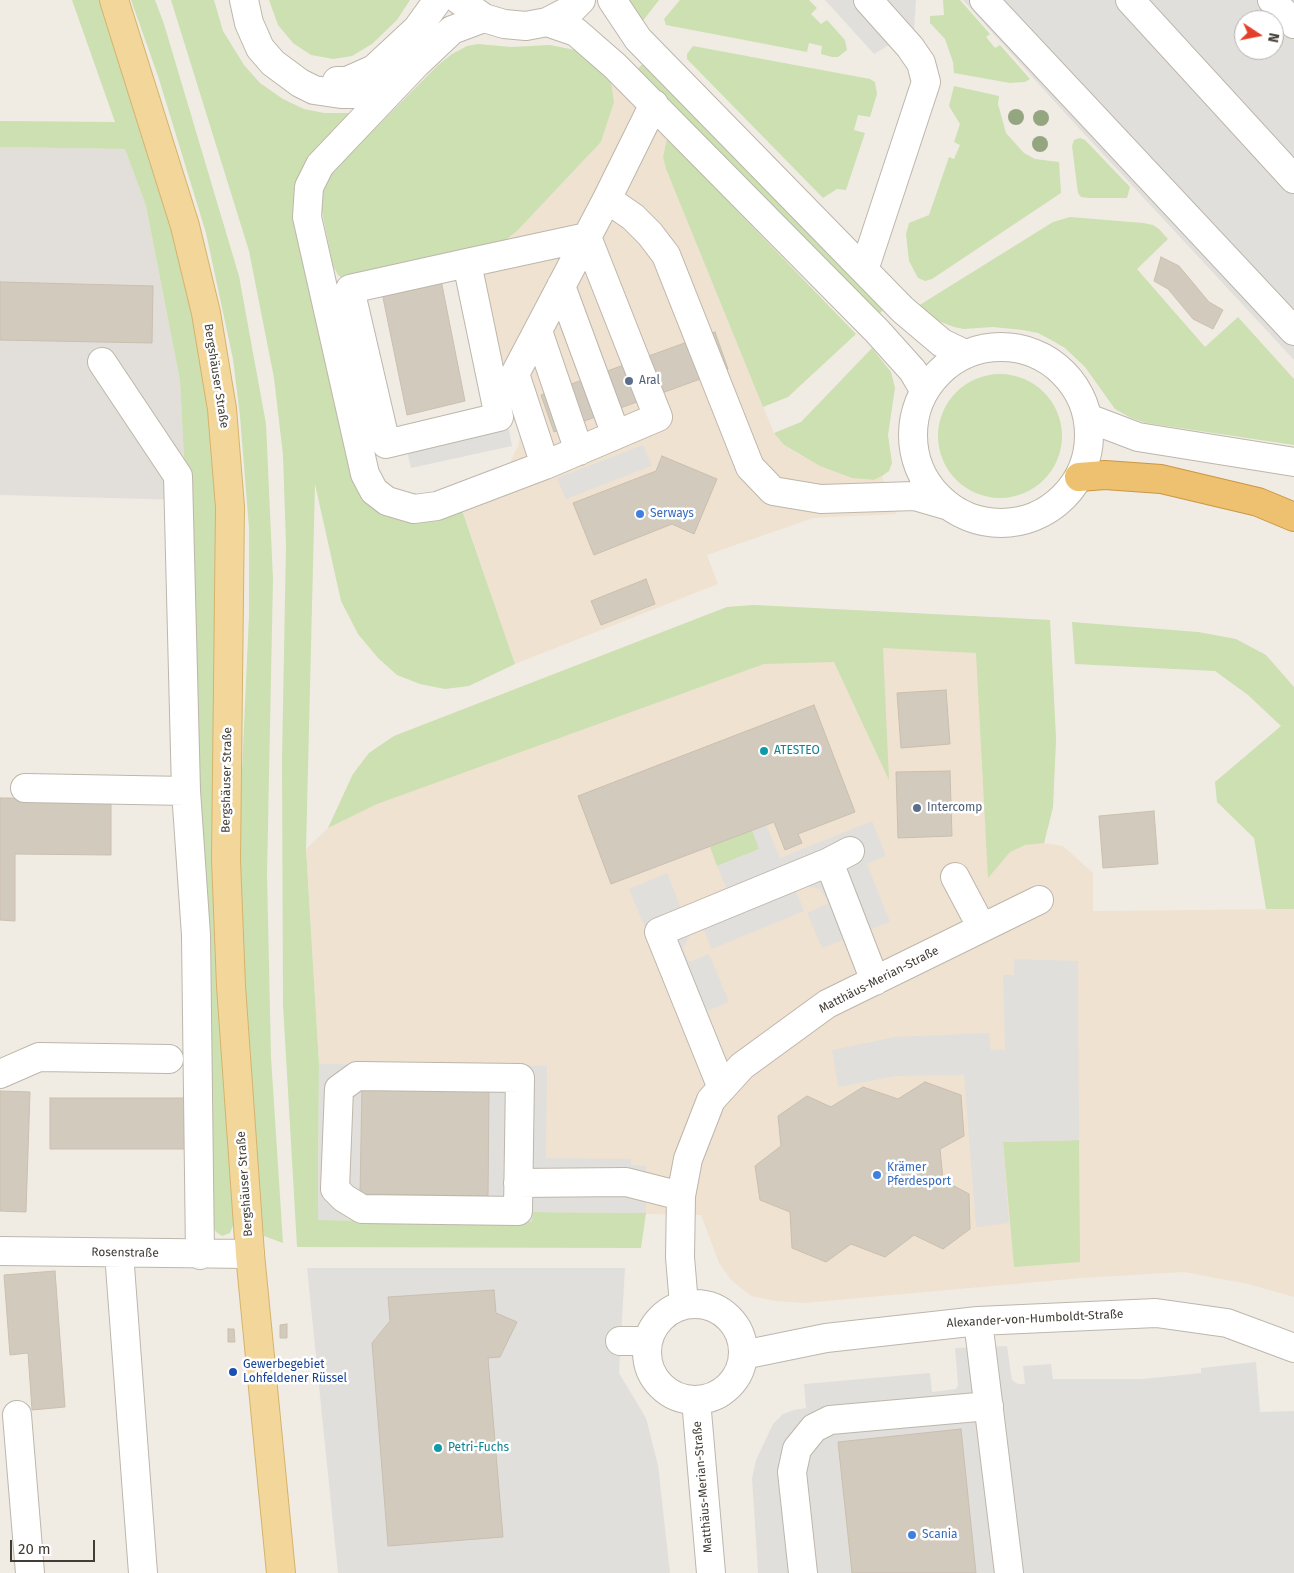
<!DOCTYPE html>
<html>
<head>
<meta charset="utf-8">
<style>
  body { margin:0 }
  #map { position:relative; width:1294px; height:1573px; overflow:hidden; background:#f0ece4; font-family:"Fira Sans",sans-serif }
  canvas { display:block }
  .north { position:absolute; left:1234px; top:10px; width:50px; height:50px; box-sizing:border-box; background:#fff; border:1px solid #b3b1ae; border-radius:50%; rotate:101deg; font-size:14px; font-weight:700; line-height:20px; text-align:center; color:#413c35 }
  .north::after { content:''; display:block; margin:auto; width:18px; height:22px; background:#e24029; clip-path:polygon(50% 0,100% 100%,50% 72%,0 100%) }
  .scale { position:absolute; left:10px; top:1540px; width:85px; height:22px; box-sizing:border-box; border:2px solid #413c35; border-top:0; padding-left:6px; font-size:15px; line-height:18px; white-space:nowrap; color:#413c35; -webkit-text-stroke:4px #fff; paint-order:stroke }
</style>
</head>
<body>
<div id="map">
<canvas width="1294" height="1573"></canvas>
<div class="north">N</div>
<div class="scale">20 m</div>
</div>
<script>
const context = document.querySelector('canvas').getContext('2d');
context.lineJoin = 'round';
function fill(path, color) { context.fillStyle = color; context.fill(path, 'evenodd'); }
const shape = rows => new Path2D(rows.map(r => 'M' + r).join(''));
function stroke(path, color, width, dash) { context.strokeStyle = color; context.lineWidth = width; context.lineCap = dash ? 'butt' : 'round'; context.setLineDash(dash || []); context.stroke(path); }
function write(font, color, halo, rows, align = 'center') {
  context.font = font + ' "Fira Sans",sans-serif'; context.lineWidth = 5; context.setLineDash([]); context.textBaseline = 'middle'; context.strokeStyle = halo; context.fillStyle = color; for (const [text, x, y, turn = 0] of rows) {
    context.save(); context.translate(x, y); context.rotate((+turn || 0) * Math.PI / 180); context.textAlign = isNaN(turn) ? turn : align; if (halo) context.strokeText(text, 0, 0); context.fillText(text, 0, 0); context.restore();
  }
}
fill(shape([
  [611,81,667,138,663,157,666,169,774,433,784,445,798,454,838,473,864,479,874,480,882,476,896,514,813,518,707,555,718,584,515,664,455,488,499,471,510,462,519,444,520,428,494,350,477,255,506,240,517,231,601,142,614,102],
  [754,605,1050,620,1056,739,1053,807,1044,843,1063,846,1093,873,1093,911,1294,909,1294,1297,1248,1284,1184,1272,1081,1278,804,1303,776,1301,751,1296,731,1280,719,1263,701,1215,533,1212,318,1220,319,1064,306,849,328,828,353,774,369,753,394,736,727,607]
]), '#f0e2d1');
fill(shape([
  [0,147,125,149,146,206,180,381,186,500,0,495]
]), '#e2ded9');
fill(shape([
  [72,0,101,0,152,156,186,279,207,385,217,488,236,1218,230,1233,222,1236,216,1232,208,1216,194,655,180,381,146,206,125,149,0,147,0,121,115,122],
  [131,0,155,0,164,24,239,276,266,424,273,579,267,874,271,1057,283,1243,264,1236,260,1210,243,978,238,860,249,615,249,528,240,416,233,359,206,233,158,76],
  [171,0,214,0,223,31,244,65,260,83,283,99,304,109,324,113,354,113,304,169,358,485,462,510,515,664,469,686,445,689,420,684,397,675,378,658,358,634,341,601,315,484,306,849,319,1064,318,1220,532,1222,532,1212,646,1213,641,1248,297,1247,283,1005,282,758,286,545,283,455,274,378,249,251],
  [269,0,410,0,397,20,372,44,352,56,333,59,311,55,293,43,278,25],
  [626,0,659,0,642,22],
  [680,0,809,0,817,8,811,14,821,24,827,20,845,40,847,50,838,57,832,57,821,54,822,46,809,43,807,52,666,25,664,19],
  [943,0,960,0,990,34,986,37,995,48,1000,45,1030,79,1025,82,1010,83,954,73,953,62,945,39,930,23,930,16,944,15],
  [478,44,511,47,550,45,575,50,587,55,611,81,614,102,601,142,517,231,493,250,345,280,338,275,333,266,320,202,321,189,326,178,438,65,452,54,467,46],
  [693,46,870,79,875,82,877,94,870,117,858,115,854,130,865,133,846,190,837,189,823,198,687,59,687,54],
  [645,62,887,306,878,315,635,71],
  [954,86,999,96,998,104,1006,133,1024,153,1035,159,1059,162,1061,193,932,279,925,281,918,278,909,261,906,234,909,223,929,215,949,157,954,159,960,145,954,142,960,124,949,106],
  [667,138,856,334,788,397,763,407,666,169,663,157],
  [1080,138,1085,140,1130,187,1127,198,1089,198,1081,197,1078,193,1072,146,1074,140],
  [1070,217,1143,223,1153,225,1159,229,1168,239,1137,269,1205,347,1238,317,1294,379,1294,445,1146,423,1131,418,1115,409,1085,367,1065,348,1053,341,1038,333,1023,330,993,327,964,329,954,327,936,320,918,306,1053,222],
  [872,348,891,372,895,388,888,435,892,463,889,471,882,476,874,480,864,479,852,478,820,466,784,445,774,433,801,422],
  '938 436a62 62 0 1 1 124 0a62 62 0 1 1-124 0Z',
  [754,605,1050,620,1056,739,1053,807,1044,843,1025,845,1010,852,988,878,976,653,883,648,889,780,834,662,764,664,377,804,328,828,353,774,369,753,394,736,727,607],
  [1072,622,1198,632,1236,639,1266,655,1294,687,1294,909,1266,909,1254,838,1217,802,1215,782,1281,726,1248,695,1215,671,1075,664],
  [752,830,760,849,717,866,710,847],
  [1079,1140,1080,1262,1014,1267,1003,1142]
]), '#cce0b1');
fill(shape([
  [825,0,916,0,914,30,874,54],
  [963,0,1294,0,1294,360,1064,112],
  [1244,20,1274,20,1274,50,1244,50],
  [508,425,512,446,411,468,406,447],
  [643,445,652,466,566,499,557,478],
  [872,821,886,856,867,864,890,922,822,948,807,913,829,903,820,889,805,886,795,889,804,911,712,949,703,928,691,933,683,949,689,962,709,954,729,1002,707,1011,712,1025,689,1034,629,889,667,873,682,911,728,892,717,866,759,849,752,830,766,825,780,858],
  [1014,959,1078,961,1079,1140,1003,1142,1009,1223,976,1227,964,1075,896,1076,838,1087,832,1050,895,1037,989,1033,991,1050,1005,1050,1003,975,1014,975],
  [319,1064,547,1066,546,1158,631,1159,631,1165,646,1166,646,1213,533,1212,532,1222,318,1220],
  [307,1268,625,1268,619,1373,646,1418,658,1465,670,1573,338,1573],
  [1007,1346,1012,1380,1018,1384,1025,1384,1023,1366,1051,1364,1053,1379,1143,1379,1201,1373,1201,1368,1256,1362,1260,1412,1294,1411,1294,1573,758,1573,752,1478,756,1460,773,1424,783,1414,794,1410,806,1408,804,1384,930,1373,932,1392,956,1389,958,1385,955,1348]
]), '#e1dfdc');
const building = shape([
  [1161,257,1179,266,1209,302,1223,310,1213,329,1193,319,1168,289,1154,281,1161,257],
  [440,275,465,401,407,415,381,288,440,275],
  [0,282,153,286,152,343,0,340,0,282],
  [715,332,728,369,554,432,541,395,715,332],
  [662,456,717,479,694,534,672,524,594,555,573,503,656,471,662,456],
  [646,579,655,604,601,625,591,601,646,579],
  [946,690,950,744,901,748,897,693,946,690],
  [814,705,855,812,798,834,802,843,785,850,774,822,611,884,578,796,814,705],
  [950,771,952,836,898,838,896,772,950,771],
  [0,798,111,799,111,855,15,854,15,921,0,920,0,798],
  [1154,811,1158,864,1103,868,1099,816,1154,811],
  [925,1082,961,1095,964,1136,940,1149,943,1180,969,1194,970,1229,943,1249,914,1235,885,1257,851,1244,826,1262,792,1248,790,1212,760,1200,755,1166,781,1146,778,1116,807,1096,831,1107,863,1087,898,1099,925,1082],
  [362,1088,489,1090,488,1196,360,1194,362,1088],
  [0,1091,30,1092,26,1212,0,1211,0,1091],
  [50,1098,186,1098,187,1149,50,1149,50,1098],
  [55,1271,65,1407,32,1410,28,1353,10,1355,4,1275,55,1271],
  [494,1290,496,1313,517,1322,500,1357,488,1358,503,1537,388,1546,372,1343,390,1321,388,1297,494,1290],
  [287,1324,287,1338,280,1338,280,1325,287,1324],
  [228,1329,234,1329,235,1342,228,1342,228,1329],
  [961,1429,976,1573,852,1573,838,1442,961,1429]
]);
fill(building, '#d3cabe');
stroke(building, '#cabfaf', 1);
const minor = shape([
  [244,0,249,23,260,48,273,63,300,83,314,90,341,94,355,94,396,85],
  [459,0,484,18,504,24,526,26,547,22,572,9,581,0],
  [612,0,638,39,903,310,942,343,965,354],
  [984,0,1294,331],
  [1130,0,1294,179],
  [1272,0,1294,24],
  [484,18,452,30,416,64,320,165,309,187,307,217,365,474,374,491,387,501,414,509,437,506,545,465,515,374,607,199],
  [547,22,576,32,615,66,877,331,913,371,924,390],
  [337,81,347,81,374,69,417,29,438,0],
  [654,104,607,199,633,217,650,234,666,255,750,467,773,491,821,499,915,496,946,505],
  [467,263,499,417,386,444,350,289,467,263,587,237,658,417,545,465],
  [864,270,926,82,921,63,910,47,868,0],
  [561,286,616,435],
  [538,331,579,451],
  '913 435a88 88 0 1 1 176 0a88 88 0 1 1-176 0Z',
  [102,362,178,476,186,791],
  [1088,418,1138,437,1294,462],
  [25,788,186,791,196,935,200,1255],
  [829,862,850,851],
  [955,877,982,928],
  [0,1074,39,1057,169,1059],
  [357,1076,520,1078,518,1211,362,1209,344,1198,335,1189,339,1089,357,1076],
  [722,1088,659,932,829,862,875,981],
  [518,1183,626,1182,681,1196],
  [0,1251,250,1254],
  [119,1253,143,1573],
  '647 1352a48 48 0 1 1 96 0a48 48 0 1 1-96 0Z',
  [684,1305,680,1257,681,1196,688,1159,711,1100,742,1066,827,1004,1039,900],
  [978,1321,1009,1573],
  [620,1341,648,1341],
  [743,1355,826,1338,978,1321,1156,1313,1227,1323,1294,1348],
  [696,1400,711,1573],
  [17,1415,30,1573],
  [803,1573,792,1472,797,1449,814,1428,830,1420,989,1406]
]);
const major = shape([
  [114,0,185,226,206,313,222,409,230,507,226,860,231,986,250,1254,281,1573]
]);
const highway = shape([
  [1079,477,1105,475,1161,479,1258,502,1294,517]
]);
stroke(minor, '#bdb6ab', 30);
stroke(major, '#d5b36d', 30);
stroke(highway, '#cb9643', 30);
stroke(minor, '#fff', 28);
stroke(major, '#f3d79a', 28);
stroke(highway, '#eec171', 28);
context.fillStyle = '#94a680';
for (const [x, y] of [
  [1016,117],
  [1041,118],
  [1040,144]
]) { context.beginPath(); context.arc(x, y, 8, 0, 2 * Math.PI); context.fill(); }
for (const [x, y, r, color] of [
  [629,381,5,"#5c6f8a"],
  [640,514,5,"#3f7fe0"],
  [764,751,5,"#0f9aa8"],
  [917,808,5,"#5c6f8a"],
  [877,1175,5,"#3f7fe0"],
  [233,1372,5,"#1a4fb4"],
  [438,1448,5,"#0f9aa8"],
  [912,1535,5,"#3f7fe0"]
]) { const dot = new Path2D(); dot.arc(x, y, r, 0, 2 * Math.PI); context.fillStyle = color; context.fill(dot); stroke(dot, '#fff', 2); }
write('12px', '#413c35', '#fff', [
  ["Bergshäuser Straße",216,376,81],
  ["Bergshäuser Straße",227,780,-89],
  ["Matthäus-Merian-Straße",879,980,-27],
  ["Bergshäuser Straße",245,1184,-94],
  ["Rosenstraße",125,1253,1],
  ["Alexander-von-Humboldt-Straße",1035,1319,-3],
  ["Matthäus-Merian-Straße",703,1487,-95]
]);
write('12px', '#4e5e75', '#fff', [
  ["Aral",639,381],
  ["Intercomp",927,808]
], 'left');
write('12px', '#366cbe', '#fff', [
  ["Serways",650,514],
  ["Krämer",887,1168],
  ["Pferdesport",887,1182],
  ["Scania",922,1535]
], 'left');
write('12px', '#0d838f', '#fff', [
  ["ATESTEO",774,751],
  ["Petri-Fuchs",448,1448]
], 'left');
write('12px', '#164399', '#fff', [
  ["Gewerbegebiet",243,1365],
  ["Lohfeldener Rüssel",243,1379]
], 'left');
</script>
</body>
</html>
